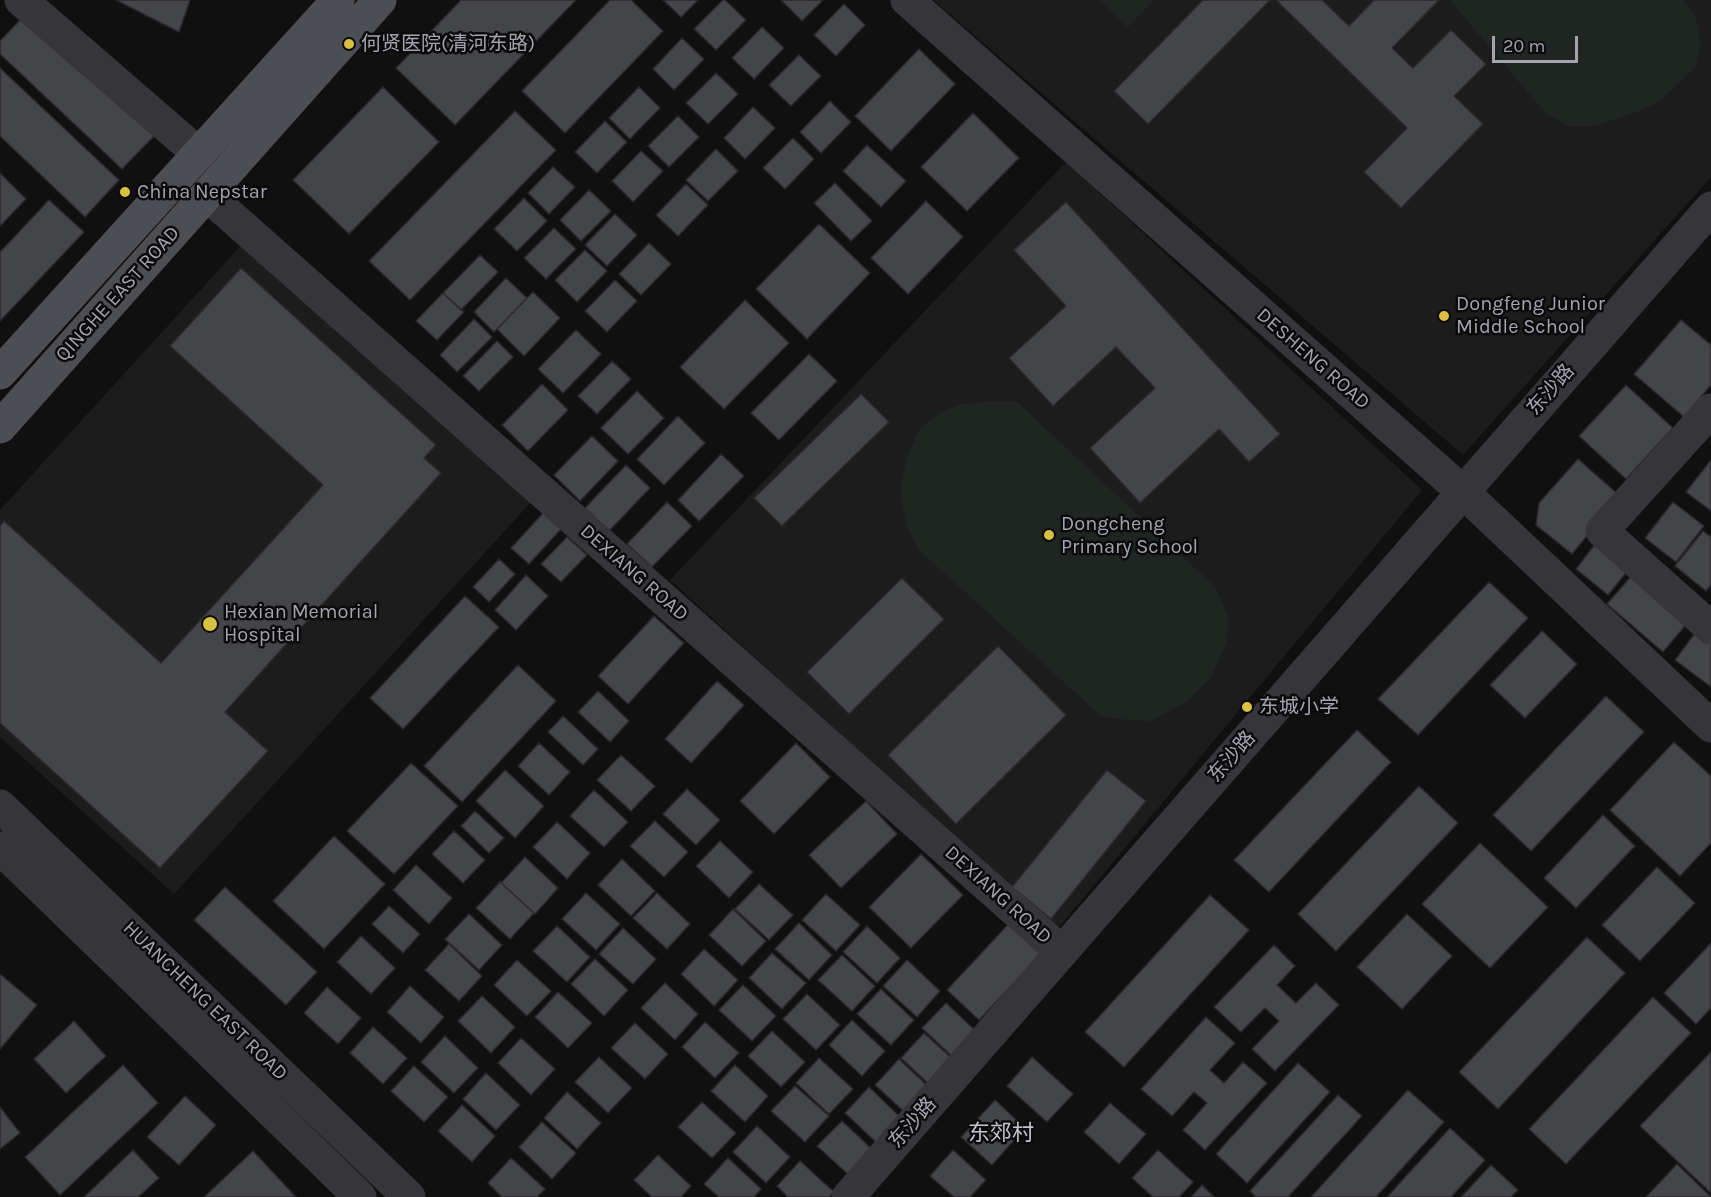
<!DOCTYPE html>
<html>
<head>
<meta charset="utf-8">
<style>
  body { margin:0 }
  #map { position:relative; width:1711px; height:1197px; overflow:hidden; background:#101011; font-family:Karla,sans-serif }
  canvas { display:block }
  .scale { position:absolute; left:1492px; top:36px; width:86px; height:27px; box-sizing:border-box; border:3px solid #a3a4b0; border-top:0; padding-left:8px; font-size:18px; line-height:21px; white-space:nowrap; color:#a3a4b0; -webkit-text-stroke:4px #0b0b0c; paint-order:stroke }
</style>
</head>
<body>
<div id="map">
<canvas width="1711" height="1197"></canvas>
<div class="scale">20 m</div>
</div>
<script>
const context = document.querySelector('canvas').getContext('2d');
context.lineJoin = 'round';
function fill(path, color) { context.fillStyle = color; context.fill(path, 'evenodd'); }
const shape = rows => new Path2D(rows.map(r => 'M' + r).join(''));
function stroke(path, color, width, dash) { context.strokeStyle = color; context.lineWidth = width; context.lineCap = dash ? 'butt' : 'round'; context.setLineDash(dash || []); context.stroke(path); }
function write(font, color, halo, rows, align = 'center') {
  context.font = font + ' Karla,"Noto Sans SC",sans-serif'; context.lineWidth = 5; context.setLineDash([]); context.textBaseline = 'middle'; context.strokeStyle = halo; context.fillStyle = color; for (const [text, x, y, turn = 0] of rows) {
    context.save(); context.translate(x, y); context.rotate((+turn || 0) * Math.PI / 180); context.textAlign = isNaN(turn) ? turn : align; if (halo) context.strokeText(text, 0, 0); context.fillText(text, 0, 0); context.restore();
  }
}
fill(shape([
  [933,0,1711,0,1711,177,1463,455],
  [1066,162,1422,490,1056,931,670,580],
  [245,241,532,501,174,894,0,737,0,510]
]), '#1c1c1d');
fill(shape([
  [1099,0,1154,0,1128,27],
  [1450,0,1683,0,1696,17,1701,44,1696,66,1659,102,1634,113,1595,126,1569,126,1546,114],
  [988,401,1016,401,1215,587,1229,617,1226,644,1212,676,1187,701,1151,721,1127,720,1101,716,919,550,906,525,900,488,907,456,919,430,939,413,959,405]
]), '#1f2521');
const building = shape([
  [116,0,190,0,179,32,116,0],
  [461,0,576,0,455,125,396,68,461,0],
  [610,0,631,0,663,31,565,133,522,91,610,0],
  [663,0,698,0,681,17,663,0],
  [723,0,725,0,746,20,716,50,694,29,723,0],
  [781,0,823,0,802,21,781,0],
  [1203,0,1270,0,1148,124,1114,91,1203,0],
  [1276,0,1322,0,1349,26,1374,0,1439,0,1392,48,1413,68,1451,30,1486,64,1454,96,1483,124,1401,208,1364,172,1407,128,1276,0],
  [844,4,865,25,836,56,814,35,844,4],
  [28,12,157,133,122,169,0,54,0,41,28,12],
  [762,27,784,48,754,79,732,58,762,27],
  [682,38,704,59,674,90,653,69,682,38],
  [919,49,955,84,891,151,855,116,919,49],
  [799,55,821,76,791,106,769,85,799,55],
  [0,68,119,180,85,217,0,136,0,68],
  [716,73,738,94,708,124,686,103,716,73],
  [383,87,439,142,349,234,293,180,383,87],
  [639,87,660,108,630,139,609,118,639,87],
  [830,101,851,122,821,153,800,132,830,101],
  [753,107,775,128,745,159,724,138,753,107],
  [515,111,556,150,410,300,369,261,515,111],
  [973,113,1019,158,967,211,921,167,973,113],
  [678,116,699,137,669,167,648,146,678,116],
  [605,121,627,142,597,173,575,152,605,121],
  [793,138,814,159,785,189,763,168,793,138],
  [867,145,906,181,881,207,843,171,867,145],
  [716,149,738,171,708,201,686,180,716,149],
  [641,151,663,171,633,202,612,181,641,151],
  [553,167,575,187,549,214,528,193,553,167],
  [0,173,26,199,0,226,0,173],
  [835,183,872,221,851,241,814,203,835,183],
  [686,184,708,205,678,236,656,215,686,184],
  [589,190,611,211,581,241,560,220,589,190],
  [524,198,547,221,517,251,494,229,524,198],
  [49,200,84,232,0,321,0,252,49,200],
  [926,201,963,237,908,294,871,258,926,201],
  [1066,202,1280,434,1249,462,1219,429,1140,503,1090,448,1155,388,1116,347,1053,406,1009,358,1066,306,1014,250,1066,202],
  [615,214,637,235,607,266,585,245,615,214],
  [819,224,870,273,807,339,756,289,819,224],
  [554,228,576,249,546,279,524,258,554,228],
  [649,243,671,264,641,295,619,274,649,243],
  [585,250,607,271,577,302,555,280,585,250],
  [480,255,498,272,461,310,443,293,480,255],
  [241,268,436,445,424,458,441,473,225,712,268,751,160,868,0,723,0,526,4,521,161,663,323,485,170,346,241,268],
  [506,278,527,298,494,332,474,312,506,278],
  [615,280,637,301,607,332,585,311,615,280],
  [533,292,560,318,524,356,497,329,533,292],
  [443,293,464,312,437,340,416,321,443,293],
  [745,300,789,343,724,409,680,367,745,300],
  [474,319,492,337,457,372,440,355,474,319],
  [1681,320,1711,345,1711,385,1684,417,1634,374,1681,320],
  [576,330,601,354,563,393,538,369,576,330],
  [497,341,513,357,479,391,463,376,497,341],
  [809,354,837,381,779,440,751,413,809,354],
  [612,361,631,379,597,414,578,396,612,361],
  [542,384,568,410,528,451,502,425,542,384],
  [1626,385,1673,428,1626,479,1579,436,1626,385],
  [637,391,664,418,628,454,601,428,637,391],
  [861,394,889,422,782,526,754,498,861,394],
  [678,416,705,443,664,485,637,459,678,416],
  [592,436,618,461,580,501,554,475,592,436],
  [721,454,744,476,699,521,678,500,721,454],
  [1578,459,1620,496,1572,554,1536,525,1539,503,1578,459],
  [1711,460,1711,511,1686,492,1711,460],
  [626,465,650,488,609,531,585,508,626,465],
  [667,502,692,526,652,567,627,544,667,502],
  [1673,502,1704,526,1676,562,1645,538,1673,502],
  [545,511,562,528,529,564,511,548,545,511],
  [1703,531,1711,537,1711,585,1706,591,1675,566,1703,531],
  [567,537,587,555,561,582,541,564,567,537],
  [1596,543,1629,569,1608,595,1576,569,1596,543],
  [499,559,515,574,489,602,473,587,499,559],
  [1633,574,1689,621,1663,652,1607,604,1633,574],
  [526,575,548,596,516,630,495,610,526,575],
  [902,578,944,619,849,714,807,672,902,578],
  [1489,582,1528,618,1418,735,1378,699,1489,582],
  [465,596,499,627,403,729,370,698,465,596],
  [654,616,684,643,628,704,598,676,654,616],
  [1542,631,1577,664,1525,718,1490,685,1542,631],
  [1696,632,1711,644,1711,687,1675,660,1696,632],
  [998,646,1066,715,956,824,888,755,998,646],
  [518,665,556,701,462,802,424,766,518,665],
  [717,681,744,705,691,763,665,739,717,681],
  [598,691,629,721,610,742,578,712,598,691],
  [1606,696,1644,732,1531,851,1493,815,1606,696],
  [563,716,598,749,583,765,548,732,563,716],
  [1357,730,1391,762,1269,892,1234,860,1357,730],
  [1674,742,1711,776,1711,843,1680,876,1610,810,1674,742],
  [539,743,570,772,549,795,518,766,539,743],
  [796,743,830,777,774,834,740,801,796,743],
  [621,755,655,786,631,811,597,780,621,755],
  [411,763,458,806,394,874,347,831,411,763],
  [505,770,544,806,515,838,476,801,505,770],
  [1107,770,1146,801,1051,919,1012,887,1107,770],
  [1419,786,1458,823,1336,951,1298,914,1419,786],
  [687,789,720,820,696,845,663,814,687,789],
  [594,790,628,822,604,847,570,816,594,790],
  [866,801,897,834,841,888,809,855,866,801],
  [475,811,504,838,489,853,461,826,475,811],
  [1603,815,1635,846,1576,908,1544,878,1603,815],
  [655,821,688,852,664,877,630,846,655,821],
  [557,822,590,853,567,879,533,847,557,822],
  [454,831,485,860,463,883,432,854,454,831],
  [334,836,385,884,324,949,273,901,334,836],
  [720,841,753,872,729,898,696,866,720,841],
  [1480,843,1548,907,1490,968,1422,904,1480,843],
  [921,854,963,895,911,948,869,907,921,854],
  [525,857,558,888,535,914,501,883,525,857],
  [622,859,655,891,631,916,598,885,622,859],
  [416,865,452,898,429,924,393,890,416,865],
  [1657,867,1695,903,1640,961,1602,925,1657,867],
  [500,882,534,913,510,939,476,908,500,882],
  [759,884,793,915,769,940,735,909,759,884],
  [225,887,317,972,286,1005,194,920,225,887],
  [586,893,620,924,596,950,562,919,586,893],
  [657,893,690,924,667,949,633,918,657,893],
  [826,894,860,925,836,951,802,920,826,894],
  [1210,895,1249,930,1124,1067,1085,1032,1210,895],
  [389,906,420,934,403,953,372,924,389,906],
  [733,909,766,941,742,966,709,935,733,909],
  [469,914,502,945,479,970,445,939,469,914],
  [1407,914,1452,956,1402,1009,1357,967,1407,914],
  [1014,918,1046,949,979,1020,947,990,1014,918],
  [799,923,832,955,809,980,775,949,799,923],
  [557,926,590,957,567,982,533,951,557,926],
  [867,926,900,958,877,983,843,952,867,926],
  [623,928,656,959,633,984,599,954,623,928],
  [361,936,395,968,371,994,337,962,361,936],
  [1587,937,1625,973,1498,1109,1459,1072,1587,937],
  [1711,943,1711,1008,1696,1024,1664,993,1711,943],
  [449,944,482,976,459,1001,425,970,449,944],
  [1274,945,1295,966,1277,985,1296,1003,1316,983,1339,1005,1275,1071,1252,1049,1279,1021,1265,1008,1241,1032,1214,1007,1274,945],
  [704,949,738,980,714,1006,681,974,704,949],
  [772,953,806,983,782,1009,749,978,772,953],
  [842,955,875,986,852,1011,818,980,842,955],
  [595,959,628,990,604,1016,571,984,595,959],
  [517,960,551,991,527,1016,494,985,517,960],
  [907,960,940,991,917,1017,883,986,907,960],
  [0,974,37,1005,0,1049,0,974],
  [665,983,698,1014,675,1040,641,1008,665,983],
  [743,985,776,1016,752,1041,719,1010,743,985],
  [410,986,444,1017,421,1043,387,1012,410,986],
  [327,987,361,1018,338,1044,304,1013,327,987],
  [881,989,914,1020,891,1045,857,1014,881,989],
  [558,992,592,1023,568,1048,535,1017,558,992],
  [807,994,840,1025,816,1050,783,1019,807,994],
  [482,996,515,1027,491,1053,458,1021,482,996],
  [1653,997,1691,1033,1566,1164,1529,1129,1653,997],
  [946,1003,979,1034,956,1060,922,1028,946,1003],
  [1206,1017,1235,1043,1210,1070,1224,1083,1243,1062,1267,1083,1205,1150,1183,1130,1207,1103,1194,1092,1172,1116,1141,1089,1206,1017],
  [852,1020,885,1051,862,1076,829,1045,852,1020],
  [74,1021,106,1056,66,1093,34,1059,74,1021],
  [705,1022,739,1053,715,1078,682,1047,705,1022],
  [635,1023,668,1054,645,1079,611,1048,635,1023],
  [373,1027,407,1058,383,1084,350,1053,373,1027],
  [772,1031,805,1062,781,1087,748,1056,772,1031],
  [924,1033,958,1064,934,1089,901,1058,924,1033],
  [445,1036,478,1068,454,1093,421,1062,445,1036],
  [521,1038,555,1069,531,1095,498,1063,521,1038],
  [1711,1052,1711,1193,1640,1126,1711,1052],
  [599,1057,632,1088,608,1113,575,1082,599,1057],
  [1032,1057,1073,1094,1047,1122,1007,1086,1032,1057],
  [819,1058,853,1089,829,1114,796,1083,819,1058],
  [899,1059,932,1090,909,1116,875,1085,899,1059],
  [1298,1063,1330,1092,1247,1183,1216,1154,1298,1063],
  [123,1065,158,1103,60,1195,25,1157,123,1065],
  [735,1065,768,1096,745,1122,711,1091,735,1065],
  [414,1066,448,1097,424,1122,391,1091,414,1066],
  [486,1073,520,1105,496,1130,463,1099,486,1073],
  [795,1086,829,1116,805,1142,771,1111,795,1086],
  [869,1087,902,1119,878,1144,845,1113,869,1087],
  [1408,1090,1444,1122,1376,1197,1311,1197,1408,1090],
  [567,1092,601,1123,577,1149,544,1118,567,1092],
  [1338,1095,1362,1116,1288,1197,1256,1197,1250,1191,1338,1095],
  [185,1096,216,1125,179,1165,147,1137,185,1096],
  [995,1100,1025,1128,992,1165,961,1137,995,1100],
  [702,1102,736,1133,712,1158,678,1127,702,1102],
  [1110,1103,1146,1134,1119,1164,1084,1132,1110,1103],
  [462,1105,495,1136,472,1162,438,1131,462,1105],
  [0,1107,20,1133,0,1149,0,1107],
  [842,1121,875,1152,851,1177,817,1146,842,1121],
  [542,1122,576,1153,552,1179,519,1147,542,1122],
  [757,1126,790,1157,766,1183,733,1152,757,1126],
  [1450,1128,1485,1160,1451,1197,1387,1197,1450,1128],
  [133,1150,159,1178,138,1197,84,1197,133,1150],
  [953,1150,986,1180,970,1197,954,1197,930,1176,953,1150],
  [1158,1150,1193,1182,1179,1197,1153,1197,1132,1178,1158,1150],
  [253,1151,296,1197,204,1197,253,1151],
  [658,1155,691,1186,681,1197,652,1197,634,1180,658,1155],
  [511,1158,545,1189,537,1197,502,1197,488,1183,511,1158],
  [728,1158,761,1189,754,1197,719,1197,704,1184,728,1158],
  [800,1161,834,1192,829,1197,788,1197,777,1186,800,1161],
  [1677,1164,1711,1197,1646,1197,1677,1164],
  [1491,1165,1518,1190,1511,1197,1461,1197,1491,1165],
  [1202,1185,1214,1197,1191,1197,1202,1185]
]);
fill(building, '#444549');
stroke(building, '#2a2a2c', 1.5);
stroke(shape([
  [21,0,199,154],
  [907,0,1463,492,1711,726],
  [207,195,1062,952],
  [1711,410,1602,531,1711,628],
  [0,806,409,1197],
  [0,848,360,1197],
  [848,1197,1711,208]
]), '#36363a', 33);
stroke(shape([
  [0,373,338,0],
  [0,427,380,0]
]), '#4d4e54', 33);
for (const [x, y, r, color] of [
  [349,44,6,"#d9c140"],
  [125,192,6,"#d9c140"],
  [1444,316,6,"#d9c140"],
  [1049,535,6,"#d9c140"],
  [210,624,8,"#d9c140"],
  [1247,707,6,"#d9c140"]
]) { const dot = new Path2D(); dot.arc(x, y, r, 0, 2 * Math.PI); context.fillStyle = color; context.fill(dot); stroke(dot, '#0b0b0c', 2); }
write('20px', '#a3a4b0', '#0b0b0c', [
  ["何贤医院(清河东路)",361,44],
  ["China Nepstar",137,192],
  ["Dongfeng Junior",1456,304],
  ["Middle School",1456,327],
  ["Dongcheng",1061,524],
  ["Primary School",1061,547],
  ["Hexian Memorial",224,612],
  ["Hospital",224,635],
  ["东城小学",1259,707]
], 'left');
write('20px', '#a3a4b0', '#0b0b0c', [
  ["QINGHE EAST ROAD",118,294,-48],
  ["DESHENG ROAD",1313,359,41],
  ["东沙路",1551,390,-49],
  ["DEXIANG ROAD",634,573,41],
  ["东沙路",1232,757,-49],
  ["DEXIANG ROAD",998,895,42],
  ["HUANCHENG EAST ROAD",205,1001,44],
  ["东沙路",913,1123,-49]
]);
write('22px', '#c3c4cc', '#0b0b0c', [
  ["东郊村",1001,1134]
]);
</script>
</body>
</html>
